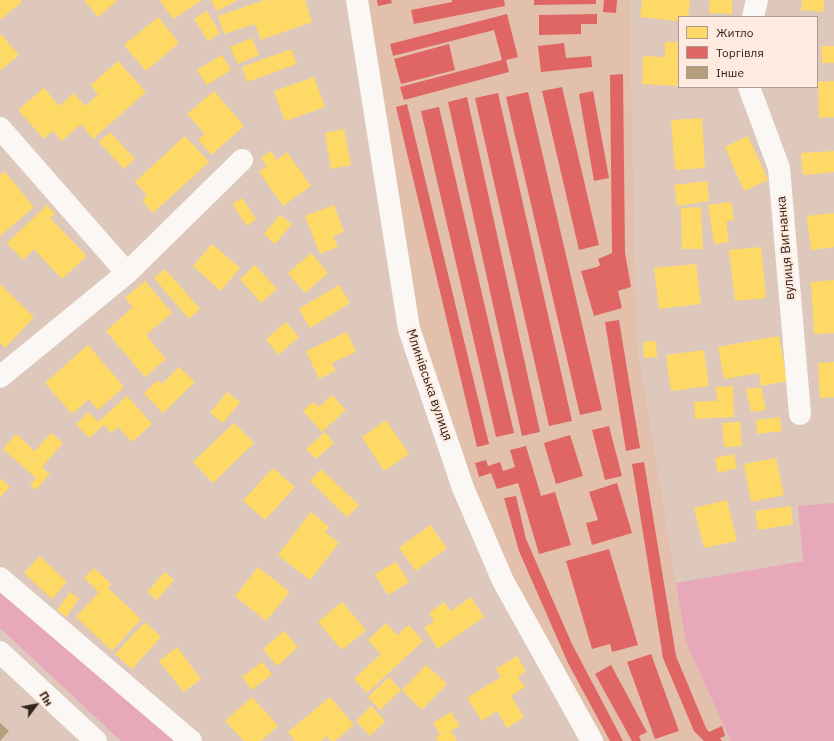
<!DOCTYPE html>
<html>
<head>
<meta charset="utf-8">
<style>
  body { margin:0 }
  #map { position:relative; width:834px; height:741px; overflow:hidden; background:#dec8bb; font-family:"IBM Plex Sans",sans-serif }
  canvas { display:block }
  .legend { position:absolute; left:678px; top:16px; width:140px; height:72px; box-sizing:border-box; background:#feeade; border:1px solid #ac9b90; margin:0; padding:5px 7px; list-style:none; font-size:12px; color:#32241b }
  .legend li { display:flex; align-items:center; gap:8px; height:20px }
  .legend b { width:20px; border:1px solid #ac9b90 }
  .north { position:absolute; left:16px; top:685px; width:40px; height:40px; -webkit-text-stroke:3px #feeade; paint-order:stroke; rotate:58deg; font-size:11px; font-weight:700; line-height:16px; text-align:center; color:#32241b }
  .north::after { content:''; display:block; margin:auto; width:14px; height:18px; background:#32241b; clip-path:polygon(50% 0,100% 100%,50% 72%,0 100%) }
</style>
</head>
<body>
<div id="map">
<canvas width="834" height="741"></canvas>
<ul class="legend">
<li><b style="height:11px;background:#ffd966"></b>Житло</li>
<li><b style="height:11px;background:#e06666"></b>Торгівля</li>
<li><b style="height:11px;background:#b59e7c"></b>Інше</li>
</ul>
<div class="north">Пн</div>
</div>
<script>
const context = document.querySelector('canvas').getContext('2d');
context.lineJoin = 'round';
function fill(path, color) { context.fillStyle = color; context.fill(path, 'evenodd'); }
const shape = rows => new Path2D(rows.map(r => 'M' + r).join(''));
function stroke(path, color, width, dash) { context.strokeStyle = color; context.lineWidth = width; context.lineCap = dash ? 'butt' : 'round'; context.setLineDash(dash || []); context.stroke(path); }
function write(font, color, halo, rows, align = 'center') {
  context.font = font + ' "IBM Plex Sans",sans-serif'; context.lineWidth = 4; context.setLineDash([]); context.textBaseline = 'middle'; context.strokeStyle = halo; context.fillStyle = color; for (const [text, x, y, turn = 0] of rows) {
    context.save(); context.translate(x, y); context.rotate((+turn || 0) * Math.PI / 180); context.textAlign = isNaN(turn) ? turn : align; if (halo) context.strokeText(text, 0, 0); context.fillText(text, 0, 0); context.restore();
  }
}
fill(shape([
  [368,0,629,0,637,347,686,643,731,741,604,741,513,577,474,484,420,326]
]), '#e3c0ab');
fill(shape([
  [834,503,834,741,731,741,686,643,676,583,803,561,798,506],
  [0,588,180,741,121,741,0,628]
]), '#e7a9b9');
fill(shape([
  [0,0,20,0,22,2,0,20],
  [84,0,118,0,98,17],
  [160,0,202,0,173,19],
  [211,0,238,0,217,11],
  [265,0,305,0,312,22,261,40,255,24,224,34,218,16],
  [642,0,690,0,688,17,679,17,679,21,640,17],
  [710,0,732,0,732,14,709,13],
  [802,0,824,0,823,12,801,10],
  [207,11,220,33,208,41,194,19],
  [158,17,179,43,146,71,124,45],
  [1,34,19,55,0,71,0,35],
  [252,38,259,55,238,64,230,47],
  [665,42,679,42,679,86,642,84,643,56,665,57],
  [821,46,834,46,834,63,822,63],
  [291,49,297,64,247,82,242,67],
  [222,55,231,70,207,85,197,70],
  [118,61,146,92,93,139,81,124,62,141,53,131,44,139,18,110,44,88,59,106,74,93,85,106,98,95,91,85],
  [314,77,325,107,285,121,274,91],
  [834,81,834,117,819,118,818,82],
  [214,91,244,126,211,155,198,139,205,134,187,114],
  [702,118,705,168,675,170,671,120],
  [344,129,351,165,331,169,325,133],
  [110,132,135,159,124,169,99,142],
  [185,136,209,162,153,213,142,200,147,195,135,182],
  [748,136,768,180,744,191,725,147],
  [271,151,277,160,287,152,311,186,283,206,259,172,267,166,261,158],
  [834,151,834,172,803,175,801,153],
  [4,171,34,207,0,236,0,175],
  [707,181,709,201,677,206,674,185],
  [242,198,256,219,247,226,232,204],
  [731,202,734,220,726,222,729,242,714,244,708,205],
  [47,205,55,214,50,218,87,256,62,279,34,249,23,260,7,243],
  [334,205,344,232,333,236,338,247,320,254,305,216],
  [701,207,703,249,682,249,681,208],
  [834,213,834,247,811,250,807,216],
  [280,215,292,224,275,244,264,234],
  [212,244,240,268,221,291,193,266],
  [761,247,766,298,735,301,729,250],
  [311,253,328,273,305,293,288,273],
  [696,264,701,304,659,309,654,268],
  [255,265,277,289,261,303,240,279],
  [165,269,200,309,189,319,154,278],
  [834,280,834,333,814,334,811,282],
  [145,281,172,313,146,335,166,359,145,377,106,331,133,307,125,298],
  [0,284,34,317,5,348,0,343],
  [339,285,350,303,310,328,299,309],
  [286,322,299,337,278,355,266,339],
  [347,332,356,352,332,363,335,371,319,379,306,351],
  [779,336,787,381,761,386,759,373,724,379,718,347],
  [656,341,657,357,644,358,643,342],
  [88,345,124,387,98,410,89,399,72,414,45,383],
  [704,350,709,386,671,391,666,355],
  [834,362,834,397,820,398,818,363],
  [179,367,195,382,163,413,144,393,158,380,162,384],
  [733,386,734,417,695,419,694,402,717,401,716,387],
  [761,387,766,410,751,412,746,389],
  [227,392,240,402,223,423,210,413],
  [332,395,346,410,322,432,303,411,313,402,319,407],
  [127,396,152,424,132,442,118,427,111,433,104,425,89,438,76,424,89,412,98,422],
  [780,417,782,431,757,434,756,420],
  [386,420,409,454,384,471,362,437],
  [740,422,742,446,724,447,722,423],
  [234,423,254,443,213,483,193,462],
  [325,432,334,443,316,459,306,449],
  [51,433,63,443,42,467,50,474,36,490,30,485,36,478,3,449,16,434,35,451],
  [734,454,737,468,718,473,715,458],
  [776,458,784,495,751,502,744,464],
  [273,468,295,487,265,520,243,501],
  [321,469,359,505,347,517,310,481],
  [0,478,10,487,0,497],
  [727,500,737,541,704,548,694,508],
  [791,506,793,524,758,530,755,511],
  [311,512,329,527,325,532,339,543,310,580,278,555],
  [430,525,447,548,416,571,399,548],
  [40,556,67,582,52,599,24,573],
  [396,562,409,582,388,595,375,574],
  [258,567,290,592,266,621,235,596],
  [94,568,111,584,108,588,141,619,112,651,76,617,99,592,84,578],
  [165,572,174,580,157,600,147,592],
  [70,592,79,599,66,617,57,610],
  [471,597,484,617,438,649,424,628,434,621,429,613,444,602,451,611],
  [342,602,366,630,342,650,318,622],
  [145,622,161,637,132,669,115,654],
  [386,623,397,635,409,625,423,641,367,693,354,679,381,654,368,640],
  [284,631,298,647,277,666,263,649],
  [177,647,201,679,184,692,159,661],
  [517,656,526,671,518,677,525,687,511,696,524,717,507,728,497,711,482,721,467,698,501,677,496,669],
  [262,662,272,674,252,690,242,677],
  [426,665,447,684,422,710,402,690],
  [389,677,401,690,380,710,368,697],
  [252,697,278,726,261,741,244,741,225,721],
  [330,697,354,725,335,741,331,741,327,736,321,741,295,741,288,732],
  [371,706,385,721,370,736,356,721],
  [451,712,460,726,451,731,457,741,438,741,436,737,440,734,433,723]
]), '#ffd966');
fill(shape([
  [377,0,391,0,392,3,378,6],
  [452,0,504,0,505,6,414,24,411,10,452,2],
  [534,0,596,0,596,4,534,5],
  [604,0,617,0,616,13,603,12],
  [507,14,518,57,506,60,509,72,404,100,400,87,502,60,494,30,393,56,390,44],
  [597,14,597,24,581,24,581,34,539,35,539,15],
  [564,43,566,58,591,56,592,67,541,72,538,46],
  [449,44,455,70,401,84,394,59],
  [623,74,625,253,631,287,618,291,622,308,594,316,581,271,597,267,600,265,598,259,612,253,610,75],
  [562,87,599,245,579,250,542,91],
  [593,91,609,178,594,181,579,94],
  [528,92,602,410,580,415,506,97],
  [498,93,572,421,549,426,475,98],
  [467,97,540,432,522,436,448,102],
  [407,104,489,444,477,447,396,107],
  [439,107,514,433,496,437,421,111],
  [619,320,640,448,626,451,605,322],
  [609,426,622,476,605,480,592,430],
  [570,435,583,476,556,484,544,443],
  [526,446,541,496,555,492,571,545,539,554,518,483,497,489,491,473,479,477,475,463,486,460,488,466,500,462,503,471,515,467,510,450],
  [644,462,676,656,706,728,709,732,722,726,725,736,720,738,722,741,704,741,694,731,663,658,632,464],
  [617,483,632,533,592,545,586,523,598,520,589,492],
  [516,496,526,539,572,644,623,741,610,741,568,663,519,551,504,498],
  [609,549,638,645,612,652,610,644,592,649,566,561],
  [651,654,679,731,655,739,627,662],
  [611,665,647,732,639,736,641,741,632,741,595,674]
]), '#e06666');
fill(shape([
  [0,723,9,731,0,741]
]), '#b59e7c');
stroke(shape([
  [753,17,757,0],
  [749,87,779,168,800,414],
  [0,128,127,273],
  [0,377,127,273,242,160],
  [0,578,191,741]
]), '#faf7f5', 22);
stroke(shape([
  [357,0,409,329,463,488,503,581,592,741],
  [0,652,96,741]
]), '#faf7f5', 22);
write('13px', '#32241b', '#feeade', [
  ["вулиця Вигнанка",786,248,-95],
  ["Млинівська вулиця",429,385,71]
]);
</script>
</body>
</html>
